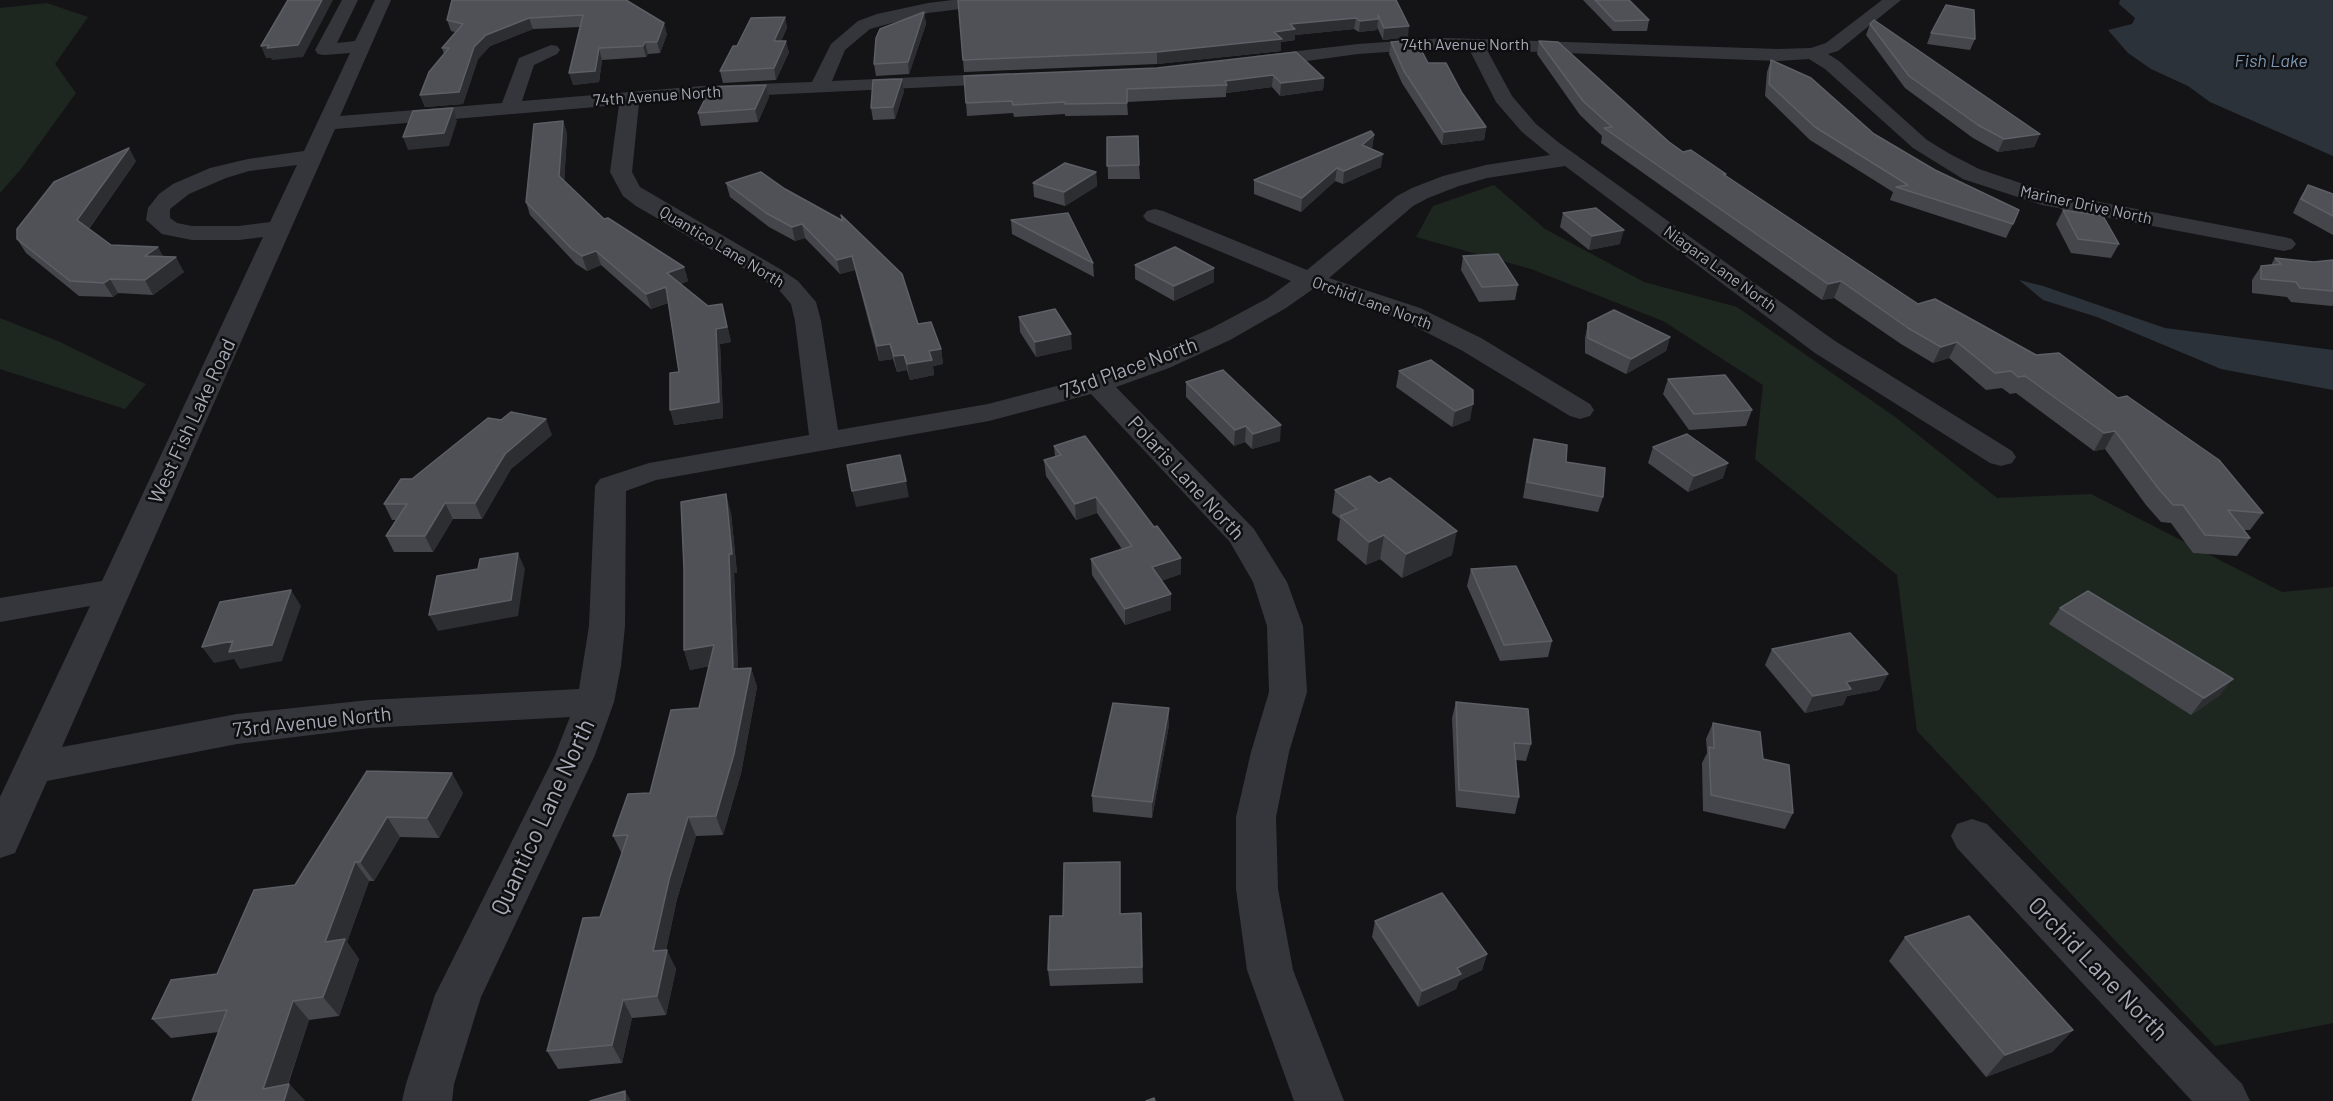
<!DOCTYPE html>
<html>
<head>
<meta charset="utf-8">
<style>
  body { margin:0 }
  canvas { display:block; background:#141416 }
</style>
</head>
<body>
<canvas width="2333" height="1101"></canvas>
<script>
const context = document.querySelector('canvas').getContext('2d');
context.lineJoin = 'round';
function fill(path, color) { context.fillStyle = color; context.fill(path, 'evenodd'); }
const shape = rows => new Path2D(rows.map(r => 'M' + r).join(''));
function stroke(path, color, width, dash) { context.strokeStyle = color; context.lineWidth = width; context.lineCap = dash ? 'butt' : 'round'; context.setLineDash(dash || []); context.stroke(path); }
function write(font, color, halo, rows, align = 'center') {
  context.font = font + ' Barlow,sans-serif'; context.lineWidth = 5; context.setLineDash([]); context.textBaseline = 'middle'; context.strokeStyle = halo; context.fillStyle = color; for (const [text, x, y, turn = 0] of rows) {
    context.save(); context.translate(x, y); context.rotate((+turn || 0) * Math.PI / 180); context.textAlign = isNaN(turn) ? turn : align; if (halo) context.strokeText(text, 0, 0); context.fillText(text, 0, 0); context.restore();
  }
}
fill(shape([
  [47,3,88,17,55,64,76,93,21,169,0,193,0,8],
  [1494,185,1545,229,1644,282,1737,307,1898,419,1997,498,2091,494,2282,592,2333,587,2333,1023,2215,1046,1917,731,1897,575,1755,459,1763,385,1663,321,1531,269,1416,237,1433,206],
  [0,318,60,342,146,384,125,409,0,369]
]), '#1e2620');
fill(shape([
  [2120,0,2333,0,2333,156,2210,102,2188,86,2151,69,2128,53,2108,30,2132,24,2135,18,2119,4],
  [2019,280,2043,286,2165,328,2333,350,2333,390,2221,369,2097,317,2043,300]
]), '#2b323a');
fill(shape([
  [342,0,358,0,337,43,355,41,375,0,391,0,340,116,502,103,519,58,551,45,557,46,560,50,557,54,534,65,522,101,702,86,812,82,831,44,858,21,877,14,928,3,952,0,1001,0,993,5,928,13,870,29,845,50,832,81,1009,73,1016,75,1019,79,1016,83,702,98,639,103,632,172,640,187,780,269,798,281,816,302,821,321,838,430,988,404,1087,378,1149,356,1212,328,1268,298,1291,281,1147,221,1143,216,1147,211,1155,209,1163,211,1307,270,1397,196,1412,188,1443,176,1486,165,1550,155,1522,132,1496,102,1469,49,1445,48,1358,54,1255,68,1248,66,1246,62,1248,58,1255,56,1358,44,1445,38,1778,49,1811,48,1826,43,1882,0,1901,0,1838,51,1828,54,1839,61,1927,140,1950,154,1979,169,2047,192,2284,237,2292,239,2296,244,2292,249,2284,251,2042,205,1963,179,1913,148,1825,69,1809,59,1778,61,1487,50,1512,96,1536,124,1558,142,1835,341,2012,451,2016,457,2012,463,2001,466,1990,463,1815,353,1565,166,1487,178,1459,186,1428,198,1413,206,1329,278,1420,308,1481,338,1590,404,1594,410,1590,416,1580,419,1570,416,1461,350,1402,320,1313,289,1286,308,1230,340,1169,368,1116,387,1254,529,1287,582,1303,626,1307,692,1289,752,1276,817,1278,889,1293,970,1344,1101,1294,1101,1247,970,1236,889,1236,817,1251,752,1269,692,1267,626,1253,582,1230,542,1091,394,989,421,656,480,626,491,625,626,621,666,614,702,595,755,481,997,454,1084,452,1101,402,1101,406,1084,435,995,555,755,570,717,369,728,237,744,47,781,15,853,0,858,0,797,90,606,0,622,0,598,102,581,263,237,239,240,192,240,162,234,146,220,148,208,159,194,173,184,210,168,248,159,304,151,350,53,324,55,318,54,315,50,342,0],
  [619,105,610,172,623,196,636,206,762,279,780,291,791,304,795,321,809,435,649,463,600,479,595,486,589,626,579,689,369,700,237,714,62,747,335,129,619,105],
  [297,165,270,222,239,226,192,226,177,223,170,218,170,209,189,194,226,178,249,171,297,165],
  [1972,819,1987,824,2242,1084,2250,1101,2192,1101,1957,848,1951,836,1957,824,1972,819]
]), '#35363b');
fill(shape([
  [626,0,667,34,660,53,648,54,646,57,602,60,599,82,573,85,580,27,533,29,490,46,478,59,463,104,425,107,420,95,444,54,442,48,455,32,451,31,447,20],
  [1396,0,1408,37,1383,40,1377,27,1377,30,1359,32,1354,29,1295,35,1295,40,1281,42,1281,51,1157,64,964,72,963,60],
  [1583,0,1629,0,1649,20,1647,31,1613,31],
  [924,12,926,24,909,74,876,76,874,64],
  [785,17,787,28,781,41,789,52,776,80,723,83,720,71,737,46],
  [1870,24,2040,134,2034,147,1998,152,1973,138,1905,88,1866,35],
  [1931,33,1975,39,1970,50,1927,44],
  [1539,41,1669,142,1683,152,1725,176,1918,304,2263,513,2250,530,2243,530,2250,538,2237,556,2193,553,2171,523,2161,522,2146,505,2105,449,2094,451,2016,393,2010,394,2002,388,1986,390,1949,358,1933,363,1901,344,1834,298,1822,300,1601,143,1602,136,1580,115,1537,54],
  [1391,42,1428,63,1462,93,1486,127,1484,140,1442,145,1402,83,1389,54],
  [1771,60,1874,134,2013,224,2006,238,1890,200,1893,192,1810,140,1765,96,1767,72],
  [1157,68,1324,78,1323,90,1280,96,1272,87,1226,93,1226,97,1127,102,1128,115,1065,116,1065,114,1014,117,1013,113,967,116,964,76],
  [766,85,769,97,758,122,701,126,698,113],
  [904,91,895,119,873,120,871,108],
  [563,121,567,134,564,181,604,219,684,267,688,281,681,284,708,306,722,304,731,342,720,344,723,418,674,425,679,372,668,303,651,309,601,265,587,271,576,264,530,215,526,202],
  [1374,135,1372,148,1371,149,1381,167,1343,184,1335,181,1301,212,1254,194,1254,180],
  [1107,137,1139,165,1140,179,1108,179],
  [136,161,89,229,111,245,164,257,184,272,153,295,118,293,113,297,79,296,26,253,17,239],
  [1096,172,1097,186,1065,206,1034,197,1033,183],
  [726,183,785,189,842,221,841,215,918,324,941,349,943,364,933,366,934,375,910,380,907,370,897,372,893,359,879,361,855,270,840,274,805,238,795,241,769,227,730,197],
  [2308,185,2333,194,2333,235,2293,213,2300,198],
  [2063,210,2119,244,2111,258,2071,253,2056,224],
  [1563,213,1620,244,1589,250,1560,227],
  [1011,220,1093,263,1094,277,1012,234],
  [1463,256,1518,285,1515,300,1479,302,1461,270],
  [2275,258,2314,262,2333,260,2333,305,2332,306,2291,302,2287,297,2252,293,2252,280,2261,266,2271,265],
  [1135,265,1214,282,1174,301,1135,279],
  [1019,317,1072,349,1036,357,1020,332],
  [1588,323,1670,337,1666,351,1626,374,1585,353,1585,338],
  [1399,371,1470,420,1452,427,1396,387],
  [1668,379,1752,410,1746,426,1689,430,1663,394],
  [1186,382,1280,441,1252,449,1245,442,1234,446,1186,397],
  [552,435,511,469,482,519,453,519,433,552,394,552,386,536,396,520,392,520,384,504,412,479],
  [1534,439,1566,462,1603,497,1598,512,1523,498,1530,455],
  [1054,446,1154,527,1181,558,1181,574,1161,581,1171,594,1171,610,1125,625,1092,575,1091,559,1122,549,1097,513,1076,520,1046,476,1044,460,1055,457],
  [1653,447,1723,478,1688,492,1648,463],
  [1379,483,1452,555,1402,578,1380,559,1366,565,1337,540,1340,519,1332,513,1335,490],
  [731,513,737,573,734,573,738,669,751,668,757,687,741,773,723,835,696,836,677,899,666,950,676,969,666,1015,632,1018,622,1063,558,1069,547,1051,600,917,622,854,613,836,650,793,699,708,709,666,690,670,684,650],
  [1471,569,1552,641,1548,657,1500,661,1467,586],
  [2060,608,2220,695,2191,715,2049,624],
  [1772,649,1888,674,1879,690,1847,696,1843,705,1805,713,1765,665],
  [1456,702,1531,744,1526,761,1516,760,1519,797,1515,814,1456,807,1452,718],
  [1713,723,1763,759,1793,813,1785,829,1703,811,1702,763,1707,753,1706,739],
  [1169,725,1152,818,1093,812,1092,796],
  [367,771,463,793,439,838,400,837,374,881,369,881,347,942,359,959,339,1016,309,1020,288,1085,289,1084,305,1101,192,1101,219,1032,171,1038,152,1019,217,974,295,885],
  [1141,913,1143,983,1050,986,1048,970,1121,914],
  [1375,921,1487,954,1482,970,1459,981,1456,989,1418,1007,1372,937],
  [1905,937,2073,1030,2052,1052,1986,1077,1889,961]
]), '#45464b');
fill(shape([
  [322,0,333,0,303,57,272,60,271,58,266,58,261,46],
  [924,12,926,24,909,74,908,62],
  [785,17,787,28,776,53,774,41],
  [529,18,533,29,490,46,478,59,463,104,425,107,420,95,474,47,486,35],
  [1356,18,1354,29,1295,35,1295,40,1281,42,1281,51,1157,64,1157,52,1274,32,1290,24],
  [1378,19,1377,30,1359,32,1360,21],
  [664,23,667,34,660,53,657,42],
  [1409,26,1408,37,1383,40,1384,28],
  [786,41,789,52,776,80,774,68],
  [645,42,648,54,646,57,643,46],
  [599,48,602,60,599,82,573,85,569,73],
  [1273,75,1272,87,1226,93,1227,85,1225,81],
  [1324,78,1323,90,1280,96,1281,83],
  [902,79,904,91,895,119,893,107],
  [766,85,769,97,758,122,755,109],
  [453,108,457,121,449,146,408,150,403,137],
  [563,121,567,134,564,189,559,176],
  [1486,127,1484,140,1442,145,1444,132],
  [2040,134,2034,147,1998,152,2004,139],
  [1374,135,1372,148,1361,159,1362,145],
  [129,148,136,161,85,234,77,220],
  [1383,154,1381,167,1343,184,1344,171],
  [1337,168,1335,181,1301,212,1302,198],
  [1096,172,1097,186,1065,206,1064,192],
  [802,224,805,238,795,241,792,227],
  [1624,230,1620,244,1589,250,1592,236],
  [158,247,166,261,145,256],
  [596,251,601,265,587,271,582,256],
  [852,256,855,270,840,274,837,260],
  [176,257,184,272,153,295,145,280],
  [684,267,688,281,671,287,667,273],
  [1214,268,1214,282,1174,301,1174,286],
  [110,279,118,293,113,297,104,283],
  [1841,281,1834,298,1822,300,1828,284],
  [666,287,670,302,651,309,646,294],
  [722,304,731,342,720,344,723,418,674,425,670,410,716,329],
  [1071,334,1072,349,1036,357,1035,342],
  [1670,337,1666,351,1626,374,1631,359],
  [1957,342,1949,358,1933,363,1941,347],
  [890,344,893,359,879,361,877,346],
  [941,349,943,364,933,366,934,375,910,380,907,364,929,351],
  [904,355,907,370,897,372,894,356],
  [1473,404,1470,420,1452,427,1455,411],
  [546,419,552,435,511,469,482,519,475,503,505,454],
  [1281,425,1280,441,1252,449,1253,434],
  [1246,426,1245,442,1234,446,1235,430],
  [2115,431,2105,449,2094,451,2104,433],
  [1728,463,1723,478,1688,492,1694,476],
  [906,481,909,497,856,507,852,491],
  [726,494,731,513,737,573,734,573,739,689,733,669],
  [1096,497,1097,513,1076,520,1075,504],
  [445,503,453,519,433,552,425,536],
  [1457,531,1452,555,1402,578,1406,554],
  [1384,535,1380,559,1366,565,1369,542],
  [518,553,525,569,518,616,438,631,429,615],
  [1181,558,1181,574,1152,584,1152,567],
  [291,590,301,606,282,661,240,669,234,659,214,663,202,647],
  [1171,594,1171,610,1125,625,1125,609],
  [714,645,720,664,690,670,684,650],
  [751,668,757,687,741,773,723,835,716,816],
  [1888,674,1879,690,1847,696,1843,705,1805,713,1813,696,1846,682],
  [2233,679,2220,695,2191,715,2204,698],
  [1169,708,1169,725,1152,818,1152,802],
  [452,773,463,793,439,838,427,818],
  [387,817,400,837,374,881,360,862],
  [688,817,696,836,677,899,662,970,653,951,669,880],
  [355,862,369,881,347,942,359,959,339,1016,323,997,325,942],
  [667,950,676,969,666,1015,657,996],
  [1487,954,1482,970,1459,981,1456,989,1418,1007,1422,991,1457,968],
  [623,1000,632,1018,622,1063,612,1045],
  [293,1001,309,1020,282,1101,263,1089],
  [2073,1030,2052,1052,1986,1077,2005,1055],
  [289,1084,305,1101,284,1101],
  [625,1091,631,1101,625,1101]
]), '#2d2e31');
const building = shape([
  [288,0,322,0,298,45,267,48,269,45,261,46,288,0],
  [452,0,626,0,664,23,657,42,645,42,643,46,599,48,595,71,569,73,583,15,529,18,486,35,474,47,459,92,420,95,429,72,449,48,442,48,463,24,447,20,452,0],
  [958,0,1396,0,1409,26,1384,28,1378,15,1378,19,1360,21,1356,18,1290,24,1295,29,1274,32,1282,39,1157,52,963,60,958,0],
  [1595,0,1629,0,1649,20,1615,21,1595,0],
  [1946,5,1974,10,1975,39,1931,33,1946,5],
  [924,12,908,62,874,64,876,38,880,29,924,12],
  [785,17,774,41,786,41,774,68,720,71,733,46,737,46,751,18,785,17],
  [1874,20,2040,134,2004,139,1978,125,1909,76,1870,24,1874,20],
  [1416,40,1428,63,1446,63,1462,93,1486,127,1444,132,1404,71,1391,42,1416,40],
  [1539,41,1558,42,1669,142,1683,152,1691,150,1726,174,1723,174,1918,304,1935,299,2036,355,2059,353,2118,398,2127,396,2219,460,2263,513,2228,510,2250,538,2205,535,2183,505,2173,505,2158,488,2115,431,2104,433,2025,376,2018,377,2011,371,1995,373,1957,342,1941,347,1908,328,1841,281,1828,284,1604,128,1612,127,1583,101,1539,41],
  [1296,52,1324,78,1281,83,1273,75,1225,81,1227,85,1127,89,1127,103,1065,104,1065,102,1013,105,1012,101,966,103,964,76,1157,68,1296,52],
  [1771,60,1811,78,1874,134,1935,170,2019,210,2013,224,1896,187,1908,185,1815,127,1769,84,1771,60],
  [902,79,893,107,871,108,873,80,902,79],
  [766,85,755,109,698,113,711,87,766,85],
  [453,108,444,133,403,137,413,111,453,108],
  [563,121,559,176,604,219,608,218,684,267,667,273,708,306,722,304,727,327,716,329,719,402,670,410,670,373,679,372,666,287,646,294,596,251,582,256,572,249,526,202,534,124,563,121],
  [1371,131,1374,135,1362,145,1383,154,1344,171,1337,168,1302,198,1254,180,1371,131],
  [1138,136,1139,165,1107,166,1107,137,1138,136],
  [129,148,77,220,111,245,158,247,145,256,176,257,145,280,110,279,104,283,70,281,17,239,17,229,54,182,129,148],
  [1065,163,1096,172,1064,192,1033,183,1065,163],
  [761,172,785,189,843,221,841,215,902,274,918,324,931,322,941,349,929,351,932,360,907,364,904,355,894,356,890,344,877,346,852,256,837,260,802,224,792,227,766,213,726,183,761,172],
  [2308,185,2333,194,2333,216,2301,199,2308,185],
  [1596,208,1624,230,1592,236,1563,213,1596,208],
  [2063,210,2103,216,2119,244,2078,239,2063,210],
  [1068,213,1093,263,1011,220,1068,213],
  [1175,247,1214,268,1174,286,1135,265,1175,247],
  [1498,254,1518,285,1482,287,1463,256,1498,254],
  [2275,258,2314,262,2333,260,2333,291,2300,288,2296,282,2261,279,2261,266,2281,264,2275,258],
  [1055,309,1071,334,1035,342,1019,317,1055,309],
  [1614,310,1670,337,1631,359,1588,338,1588,323,1614,310],
  [1431,360,1473,390,1473,404,1455,411,1399,371,1431,360],
  [1223,370,1281,425,1253,434,1246,426,1235,430,1186,382,1223,370],
  [1725,375,1752,410,1694,414,1668,379,1725,375],
  [511,412,546,419,505,454,475,503,445,503,425,536,386,536,407,504,384,504,401,479,412,479,488,418,501,420,511,412],
  [1687,434,1728,463,1694,476,1653,447,1687,434],
  [1085,436,1154,527,1157,526,1181,558,1152,567,1171,594,1125,609,1091,559,1132,546,1096,497,1075,504,1044,460,1061,455,1054,446,1085,436],
  [1534,439,1567,445,1566,462,1605,468,1603,497,1527,482,1534,439],
  [900,455,906,481,852,491,847,465,900,455],
  [1370,476,1379,483,1390,478,1457,531,1406,554,1384,535,1369,542,1340,516,1357,509,1335,490,1370,476],
  [726,494,732,554,729,554,733,669,751,668,734,754,716,816,688,817,669,880,653,951,667,950,657,996,623,1000,612,1045,547,1051,583,918,600,917,628,835,613,836,628,794,650,793,671,710,699,708,714,645,684,650,684,569,681,502,726,494],
  [518,553,511,600,429,615,437,576,478,569,480,559,518,553],
  [1516,566,1552,641,1504,645,1471,569,1516,566],
  [291,590,272,645,229,652,233,641,202,647,220,602,291,590],
  [2088,591,2233,679,2204,698,2060,608,2088,591],
  [1850,633,1888,674,1846,682,1851,689,1813,696,1772,649,1850,633],
  [1456,702,1528,709,1531,744,1514,743,1519,797,1459,790,1456,702],
  [1113,703,1169,708,1152,802,1092,796,1113,703],
  [1713,723,1760,732,1763,759,1789,765,1793,813,1711,795,1709,747,1714,748,1713,723],
  [367,771,452,773,427,818,387,817,360,862,355,862,325,942,345,939,323,997,293,1001,263,1089,289,1084,284,1101,192,1101,227,1010,152,1019,171,980,217,974,254,890,295,885,367,771],
  [1120,862,1120,914,1141,913,1142,967,1048,970,1050,916,1063,916,1064,863,1120,862],
  [1442,893,1487,954,1457,968,1461,974,1422,991,1375,921,1442,893],
  [1969,916,2073,1030,2005,1055,1905,937,1969,916],
  [625,1091,625,1101,590,1101,625,1091],
  [1154,1098,1155,1101,1146,1101,1154,1098]
]);
fill(building, '#505157');
stroke(building, '#5d5f66', 1.5);
write('16px', '#a6aab6', '#0f0f11', [
  ["74th Avenue North",1465,45],
  ["74th Avenue North",657,96,-4],
  ["Mariner Drive North",2086,205,12],
  ["Quantico Lane North",722,247,31],
  ["Niagara Lane North",1720,269,36],
  ["Orchid Lane North",1372,303,20]
]);
write('italic 18px', '#7d96b1', '#0f0f11', [
  ["Fish Lake",2271,61]
]);
write('20px', '#a6aab6', '#0f0f11', [
  ["73rd Place North",1129,368,-20],
  ["West Fish Lake Road",192,421,-65],
  ["Polaris Lane North",1186,478,47],
  ["73rd Avenue North",312,722,-6]
]);
write('24px', '#a6aab6', '#0f0f11', [
  ["Quantico Lane North",543,817,-65],
  ["Orchid Lane North",2098,969,46]
]);
</script>
</body>
</html>
